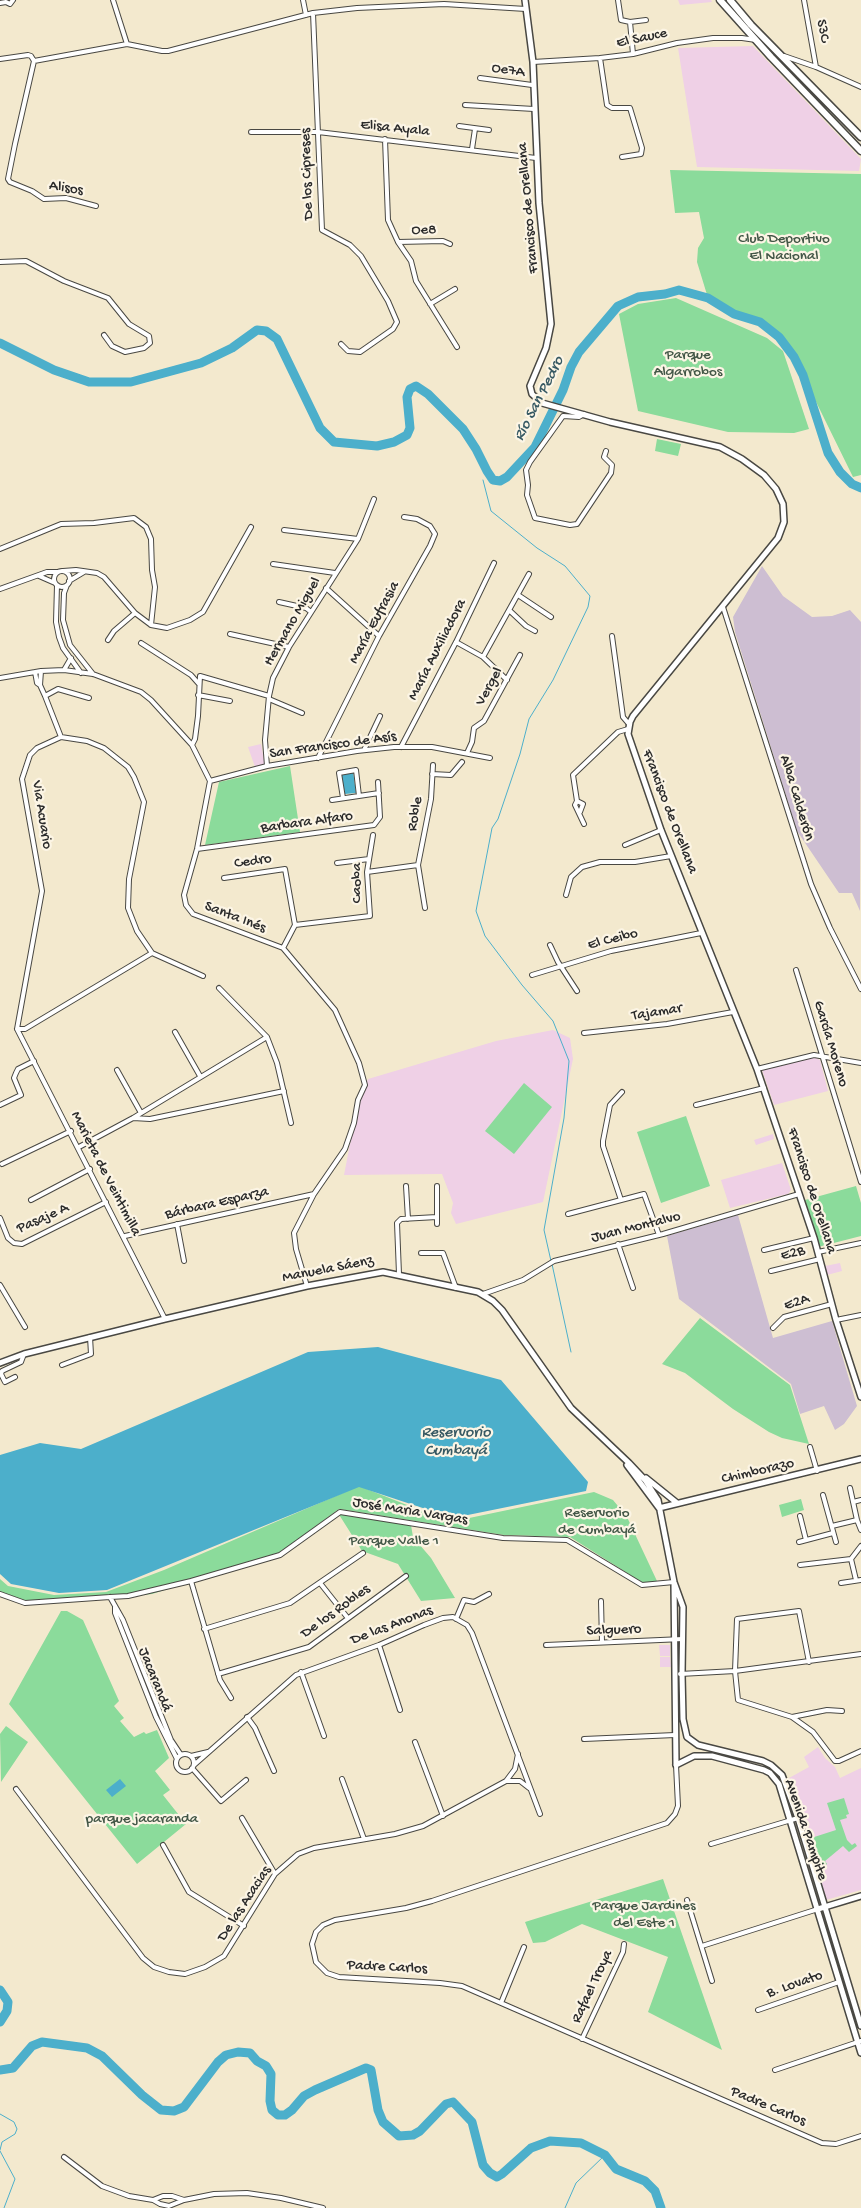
<!DOCTYPE html>
<html>
<head>
<meta charset="utf-8">
<style>
  body { margin:0 }
  canvas { display:block; background:#f3e9ce }
</style>
</head>
<body>
<canvas width="861" height="2208"></canvas>
<script>
const context = document.querySelector('canvas').getContext('2d');
context.lineJoin = 'round';
function fill(path, color) { context.fillStyle = color; context.fill(path, 'evenodd'); }
const shape = rows => new Path2D(rows.map(r => 'M' + r).join(''));
function stroke(path, color, width, dash) { context.strokeStyle = color; context.lineWidth = width; context.lineCap = dash ? 'butt' : 'round'; context.setLineDash(dash || []); context.stroke(path); }
function write(font, color, halo, rows, align = 'center') {
  context.font = font + ' "Gochi Hand",sans-serif'; context.lineWidth = 4.5; context.setLineDash([]); context.textBaseline = 'middle'; context.strokeStyle = halo; context.fillStyle = color; for (const [text, x, y, turn = 0] of rows) {
    context.save(); context.translate(x, y); context.rotate((+turn || 0) * Math.PI / 180); context.textAlign = isNaN(turn) ? turn : align; if (halo) context.strokeText(text, 0, 0); context.fillText(text, 0, 0); context.restore();
  }
}
fill(shape([
  [678,0,711,0,712,2,680,5],
  [753,46,861,159,859,171,697,167,678,48],
  [261,744,265,765,255,767,248,747],
  [553,1030,570,1038,573,1059,543,1202,456,1224,451,1213,453,1203,442,1174,344,1175,358,1103,368,1079,496,1041],
  [812,1056,820,1060,828,1091,774,1105,762,1070],
  [773,1134,774,1139,756,1145,754,1140],
  [782,1163,791,1190,788,1194,730,1208,721,1180],
  [840,1263,842,1271,827,1275,825,1266],
  [659,1645,670,1645,670,1656,660,1656],
  [660,1657,670,1657,671,1667,660,1667],
  [818,1747,825,1758,835,1767,840,1778,861,1768,861,1890,826,1900,789,1778,809,1767,804,1757]
]), '#efd0e6');
fill(shape([
  [762,566,783,596,812,617,832,616,850,610,861,622,860,911,852,893,839,893,797,831,735,632,733,617],
  [738,1215,773,1338,832,1321,857,1406,844,1424,835,1430,824,1406,800,1414,791,1384,679,1299,667,1236]
]), '#cdbed2');
fill(shape([
  [670,170,861,174,861,475,853,477,794,357,779,337,760,322,734,314,708,298,697,262,698,248,704,238,699,212,675,213],
  [676,298,767,338,783,351,809,429,794,433,728,432,638,411,619,314,638,304],
  [657,439,681,444,678,456,655,451],
  [290,766,300,832,205,845,219,782],
  [524,1083,552,1107,514,1154,485,1131],
  [686,1116,710,1186,661,1203,637,1132],
  [856,1186,861,1203,861,1236,818,1247,805,1200],
  [700,1318,790,1385,809,1444,782,1438,769,1432,733,1409,685,1373,662,1364],
  [359,1486,450,1522,594,1492,613,1500,627,1517,657,1581,643,1583,570,1537,504,1535,339,1509,278,1554,152,1594,94,1600,23,1600,0,1592,0,1579,8,1586,54,1595,106,1592,164,1570],
  [801,1499,804,1510,782,1517,779,1505],
  [338,1513,411,1525,413,1537,431,1558,455,1598,421,1601,398,1564,362,1551],
  [61,1611,67,1611,83,1620,119,1701,114,1706,124,1718,120,1721,134,1737,144,1732,146,1734,157,1730,169,1758,155,1771,170,1790,163,1795,186,1824,137,1864,9,1704],
  [6,1726,28,1742,1,1782,0,1734],
  [844,1798,849,1814,846,1815,847,1818,840,1820,847,1840,852,1845,855,1843,857,1846,849,1852,843,1846,825,1861,827,1864,818,1871,808,1839,836,1830,827,1803],
  [663,1879,722,2050,648,2012,668,1957,582,1924,545,1942,533,1943,525,1922]
]), '#8bdb9b');
fill(shape([
  [353,771,356,793,345,794,341,773],
  [378,1347,501,1380,588,1482,586,1491,453,1518,359,1487,107,1590,59,1593,11,1584,0,1574,0,1455,40,1443,81,1449,308,1352],
  [120,1779,126,1786,112,1797,106,1790]
]), '#4cafcb');
stroke(shape([
  [483,480,491,511,537,548,565,566,590,596,588,607,553,680,529,719,520,754,498,819,492,828,476,911,485,936,522,985,553,1021,569,1061,564,1118,544,1230,551,1261],
  [552,1264,571,1352],
  [0,2114,14,2122,17,2129,15,2134,2,2142,0,2150],
  [0,2151,15,2179,4,2208],
  [565,2208,576,2183,605,2155]
]), '#4cafcb', 1);
stroke(shape([
  [0,343,54,370,89,382,131,382,201,363,232,348,257,330,266,331,277,339,320,428,334,442,377,446,394,442,407,435,410,428,407,397,410,389,416,386,428,394,463,429,476,449,487,471,493,480,500,481,507,477,535,447,563,390,571,367,579,352,618,306,638,297,665,294,679,290,708,298,734,314,760,322,779,337,794,357,803,375,828,453,840,472,852,484,861,488],
  [0,1990,8,2002,7,2011,0,2022],
  [0,2070,13,2068,32,2046,42,2042,87,2048,102,2056,142,2095,161,2110,174,2111,184,2107,218,2062,226,2055,238,2052,250,2053,257,2061,266,2066,271,2074,270,2101,272,2110,278,2115,285,2115,292,2110,304,2096,315,2090,366,2068,371,2070,378,2110,383,2122,399,2136,413,2135,420,2131,446,2104,453,2102,472,2122,483,2165,490,2173,497,2177,502,2174,531,2148,550,2141,581,2143,605,2155,616,2169,645,2181,655,2191,661,2208]
]), '#4cafcb', 9);
const minor = shape([
  [113,0,127,44],
  [303,0,306,15],
  [618,0,621,20,630,22,646,20],
  [804,0,816,67],
  [0,3,6,2,10,4,13,0],
  [313,13,322,230,350,245,361,256,388,301,397,322,393,329,360,352,348,351,341,344],
  [630,22,633,54],
  [784,56,816,67,861,87],
  [600,58,607,105,612,108,630,108,642,148,641,154,622,157],
  [0,59,28,55,31,56,34,61],
  [34,61,127,44,162,51,168,51,313,13,357,8,444,4,526,9],
  [34,61,15,144,8,179,10,182,32,191,44,199,66,198,96,206],
  [533,62,600,58,633,54,677,43,713,38,742,38,756,40],
  [480,78,532,85],
  [465,105,534,109],
  [459,126,489,130],
  [251,132,318,132,536,158],
  [385,139,388,220,398,242,411,261,416,281,457,347],
  [472,149,475,129],
  [398,242,443,241,450,244],
  [0,262,26,261,64,281,108,298,129,324,149,336,150,343,144,348,125,352,112,346,104,335],
  [430,304,455,289],
  [584,414,579,417,563,416,530,462,526,470,528,485,527,495,535,518,570,525,577,524,611,473,612,465,604,457,606,451],
  [284,530,358,539],
  [0,549,61,524,94,523,134,518,146,527,151,539,152,570,155,587,151,625],
  [273,564,335,573],
  [63,571,76,570,97,573,104,577,135,613,151,625,167,628,190,620,203,612,251,527],
  '54 579a8 8 0 1 1 16 0a8 8 0 1 1-16 0Z',
  [39,576,55,583],
  [69,581,84,572],
  [57,585,56,622,59,637,63,648,81,673],
  [67,585,64,593,63,620,70,645,93,674],
  [326,588,379,636],
  [0,589,47,572,58,572],
  [518,595,551,617],
  [279,602,306,608,311,612],
  [723,607,811,884,830,928,861,989],
  [509,610,526,626,535,631],
  [230,634,289,647],
  [612,636,623,717,629,724],
  [108,640,114,631,135,613],
  [456,642,483,657,507,680],
  [141,643,191,675,199,684],
  [483,657,529,574],
  [64,670,71,658],
  [35,672,37,683,40,685,45,696,61,737],
  [0,678,41,671,64,670,93,674,141,692,151,700,192,745,210,781,197,849,184,895,186,905,193,914,283,948,335,1010,359,1063,365,1085,358,1100,354,1123,345,1149,314,1194,294,1233,296,1249,307,1286],
  [40,685,41,671],
  [198,695,230,701],
  [45,696,58,689,89,698],
  [269,699,302,713],
  [192,745,195,739,198,716,200,676,269,696],
  [401,747,456,642,494,563],
  [364,750,380,716],
  [467,753,472,742,474,728,484,721,520,655],
  [318,758,379,636,430,546,435,534,430,526,417,519,404,517],
  [267,766,265,740,269,696,273,678,289,647,358,539,374,499],
  [432,774,451,775,462,762],
  [210,781,267,766,357,751,394,747,432,747,490,758],
  [343,798,339,773,356,770,359,796],
  [332,800,379,793],
  [577,801,583,804,580,812],
  [584,824,575,805,577,801,573,775,618,732,628,729],
  [625,845,661,830],
  [197,849,374,825,380,817,378,782],
  [337,863,369,859],
  [418,865,425,908],
  [367,872,418,865,431,799,433,765],
  [224,878,285,869,295,925,283,948],
  [566,895,571,877,582,867,600,862,635,862,671,856],
  [295,925,370,916,367,872,373,835],
  [550,945,558,962,577,991],
  [796,970,861,1182],
  [532,975,611,951,701,933],
  [219,988,267,1037,277,1063,291,1123],
  [17,1029,42,891,22,779,30,755,37,748,61,737,87,741,104,748,128,767,134,777,144,802,129,879,128,908,137,931,152,953,203,976],
  [17,1029,165,1319],
  [17,1029,25,1029,152,953],
  [175,1032,200,1076],
  [584,1033,667,1024,733,1012],
  [757,1069,814,1055,861,1063],
  [117,1070,141,1113],
  [0,1105,21,1095,14,1078,16,1073,18,1069,34,1061],
  [696,1105,764,1088],
  [133,1118,150,1119,284,1091],
  [79,1147,133,1118,267,1037],
  [2,1164,71,1131],
  [406,1186,408,1219],
  [437,1186,437,1217],
  [31,1200,90,1169],
  [621,1200,603,1146,603,1141,610,1105,622,1092],
  [568,1214,644,1194,659,1235],
  [0,1218,8,1238,14,1243,22,1244,106,1202],
  [177,1224,184,1261],
  [125,1236,314,1194],
  [618,1244,633,1288],
  [764,1250,814,1238],
  [818,1252,861,1243],
  [421,1253,443,1253,456,1288],
  [771,1271,820,1259],
  [399,1274,397,1223,401,1219,437,1217,437,1224],
  [0,1285,25,1327],
  [483,1294,523,1280,554,1261,663,1234,799,1194],
  [836,1320,861,1315],
  [773,1328,784,1317,832,1304],
  [62,1365,91,1354,90,1337],
  [15,1377,5,1382,1,1374,2,1371,21,1362,24,1354],
  [810,1447,817,1471],
  [850,1488,857,1520,861,1530],
  [823,1495,836,1542],
  [853,1502,861,1500],
  [800,1516,806,1540],
  [832,1526,857,1520],
  [799,1542,833,1533],
  [851,1559,856,1580],
  [800,1565,851,1559,861,1546],
  [191,1581,220,1680,231,1698],
  [320,1583,347,1617],
  [841,1583,861,1580],
  [0,1594,25,1603,110,1597,128,1596,191,1581,280,1555,340,1512,503,1538,567,1540,642,1585,674,1582],
  [110,1597,123,1620,171,1740,181,1755],
  [601,1601,602,1642],
  [115,1607,115,1613,156,1717,177,1759],
  [456,1619,464,1600,474,1602,489,1594],
  [204,1629,290,1603,363,1553],
  [379,1645,400,1710],
  [546,1645,683,1639],
  [809,1662,799,1611,737,1619,735,1671,738,1700,792,1717,813,1732,835,1761,839,1761,861,1751],
  [301,1672,324,1736],
  [218,1674,309,1647,406,1576],
  [680,1674,735,1671,861,1654],
  [247,1717,255,1728,274,1771],
  [792,1717,827,1710,842,1711],
  [584,1739,675,1735],
  [415,1742,443,1816],
  '176 1763a9 9 0 1 1 18 0a9 9 0 1 1-18 0Z',
  [191,1756,208,1752],
  [194,1765,296,1675,379,1645,424,1625,443,1618,453,1617,467,1625,472,1633,540,1814],
  [676,1765,678,1806,675,1814,667,1823,432,1901,406,1908,335,1920,323,1925,316,1932,312,1944,316,1962,327,1973,339,1977,440,1983,462,1986,822,2143,836,2144,861,2136],
  [192,1768,221,1801,246,1780],
  [342,1779,364,1839],
  [506,1781,520,1781,529,1788],
  [16,1789,143,1958,154,1967,169,1972,185,1974,205,1967,224,1956,275,1874,298,1854,314,1848,395,1834,423,1826,506,1781,515,1769,518,1754],
  [242,1818,275,1874],
  [711,1844,798,1818],
  [163,1845,189,1892,244,1926],
  [687,1900,712,1981],
  [702,1946,818,1909],
  [501,2003,524,1947],
  [758,2010,839,1982],
  [582,2039,623,1952,624,1944],
  [775,2070,861,2041],
  [64,2157,102,2186,129,2196,153,2200,160,2204,169,2206,184,2200,214,2194,247,2193,281,2198,323,2208],
  [153,2200,163,2196,172,2196,184,2200]
]);
const tertiary = shape([
  [525,0,533,62,539,203,551,324,546,348,530,386,532,394,542,403,610,422,720,447,742,459,764,475,776,489,783,504,784,522,778,538,633,716,630,722,628,734,661,830,757,1069,814,1238,836,1320,861,1397],
  [0,1363,24,1354,165,1319,307,1286,383,1272,478,1292,493,1301,502,1310,571,1408,629,1463,645,1480,658,1500,674,1582,683,1607,682,1674,683,1719,687,1737,698,1745,763,1761,771,1765,782,1775,798,1818,861,2026],
  [627,1465,659,1508],
  [646,1478,677,1503],
  [659,1508,861,1459],
  [674,1583,676,1765],
  [676,1765,694,1756,712,1756,764,1770,770,1773,779,1784,861,2053],
  [818,1909,861,1896]
]);
const primary = shape([
  [720,0,771,57,861,151],
  [730,0,751,25,861,137]
]);
stroke(minor, '#494843', 6);
stroke(tertiary, '#494843', 8);
stroke(primary, '#494843', 9);
stroke(minor, '#fff', 4);
stroke(tertiary, '#fff', 5);
stroke(primary, '#fff', 6);
write('15px', '#2b2b2b', '#fcf5e5', [
  ["S3C",822,31,79],
  ["El Sauce",642,39,-12],
  ["Oe7A",508,71,8],
  ["Elisa Ayala",395,129,6],
  ["De los Cipreses",308,174,-92],
  ["Alisos",66,189,9],
  ["Francisco de Orellana",529,208,-95],
  ["Oe8",424,231,-1],
  ["Hermano Miguel",293,622,-60],
  ["María Eufrasia",375,623,-62],
  ["María Auxiliadora",438,650,-63],
  ["Vergel",490,687,-61],
  ["San Francisco de Asís",333,746,-8],
  ["Alba Calderón",796,798,73],
  ["Francisco de Orellana",669,812,69],
  ["Roble",416,814,-80],
  ["Via Acuario",41,815,81],
  ["Barbara Alfaro",307,823,-8],
  ["Cedro",253,862,-8],
  ["Caoba",358,883,-90],
  ["Santa Inés",235,918,21],
  ["El Ceibo",613,940,-14],
  ["Tajamar",657,1013,-9],
  ["García Moreno",830,1044,73],
  ["Marieta de Veintimilla",105,1174,63],
  ["Francisco de Orellana",811,1191,72],
  ["Bárbara Esparza",217,1204,-13],
  ["Pasaje A",43,1219,-24],
  ["Juan Montalvo",636,1228,-14],
  ["E2B",793,1254,-14],
  ["Manuela Sáenz",328,1270,-11],
  ["E2A",797,1303,-18],
  ["Chimborazo",758,1472,-13],
  ["José Maria Vargas",410,1512,9],
  ["De los Robles",336,1612,-36],
  ["De las Anonas",392,1626,-21],
  ["Salguero",614,1631,-2],
  ["Jacarandá",154,1680,68],
  ["Avenida Pampite",805,1830,71],
  ["De las Acacias",245,1904,-57],
  ["Padre Carlos",387,1968,3],
  ["B. Lovato",795,1985,-19],
  ["Rafael Troya",593,1987,-65],
  ["Padre Carlos",768,2107,23]
]);
write('15px', '#435747', '#fcf5e5', [
  ["Club Deportivo",784,240],
  ["El Nacional",784,257],
  ["Parque",688,356],
  ["Algarrobos",688,373],
  ["Reservorio",597,1514],
  ["de Cumbayá",597,1531],
  ["Parque Valle 1",394,1542],
  ["parque jacaranda",142,1820],
  ["Parque Jardines",644,1907],
  ["del Este 1",644,1924]
]);
write('italic 16px', '#375963', '#fcf5e5', [
  ["Río San Pedro",540,399,-63],
  ["Reservorio",456,1434],
  ["Cumbayá",456,1452]
]);
</script>
</body>
</html>
